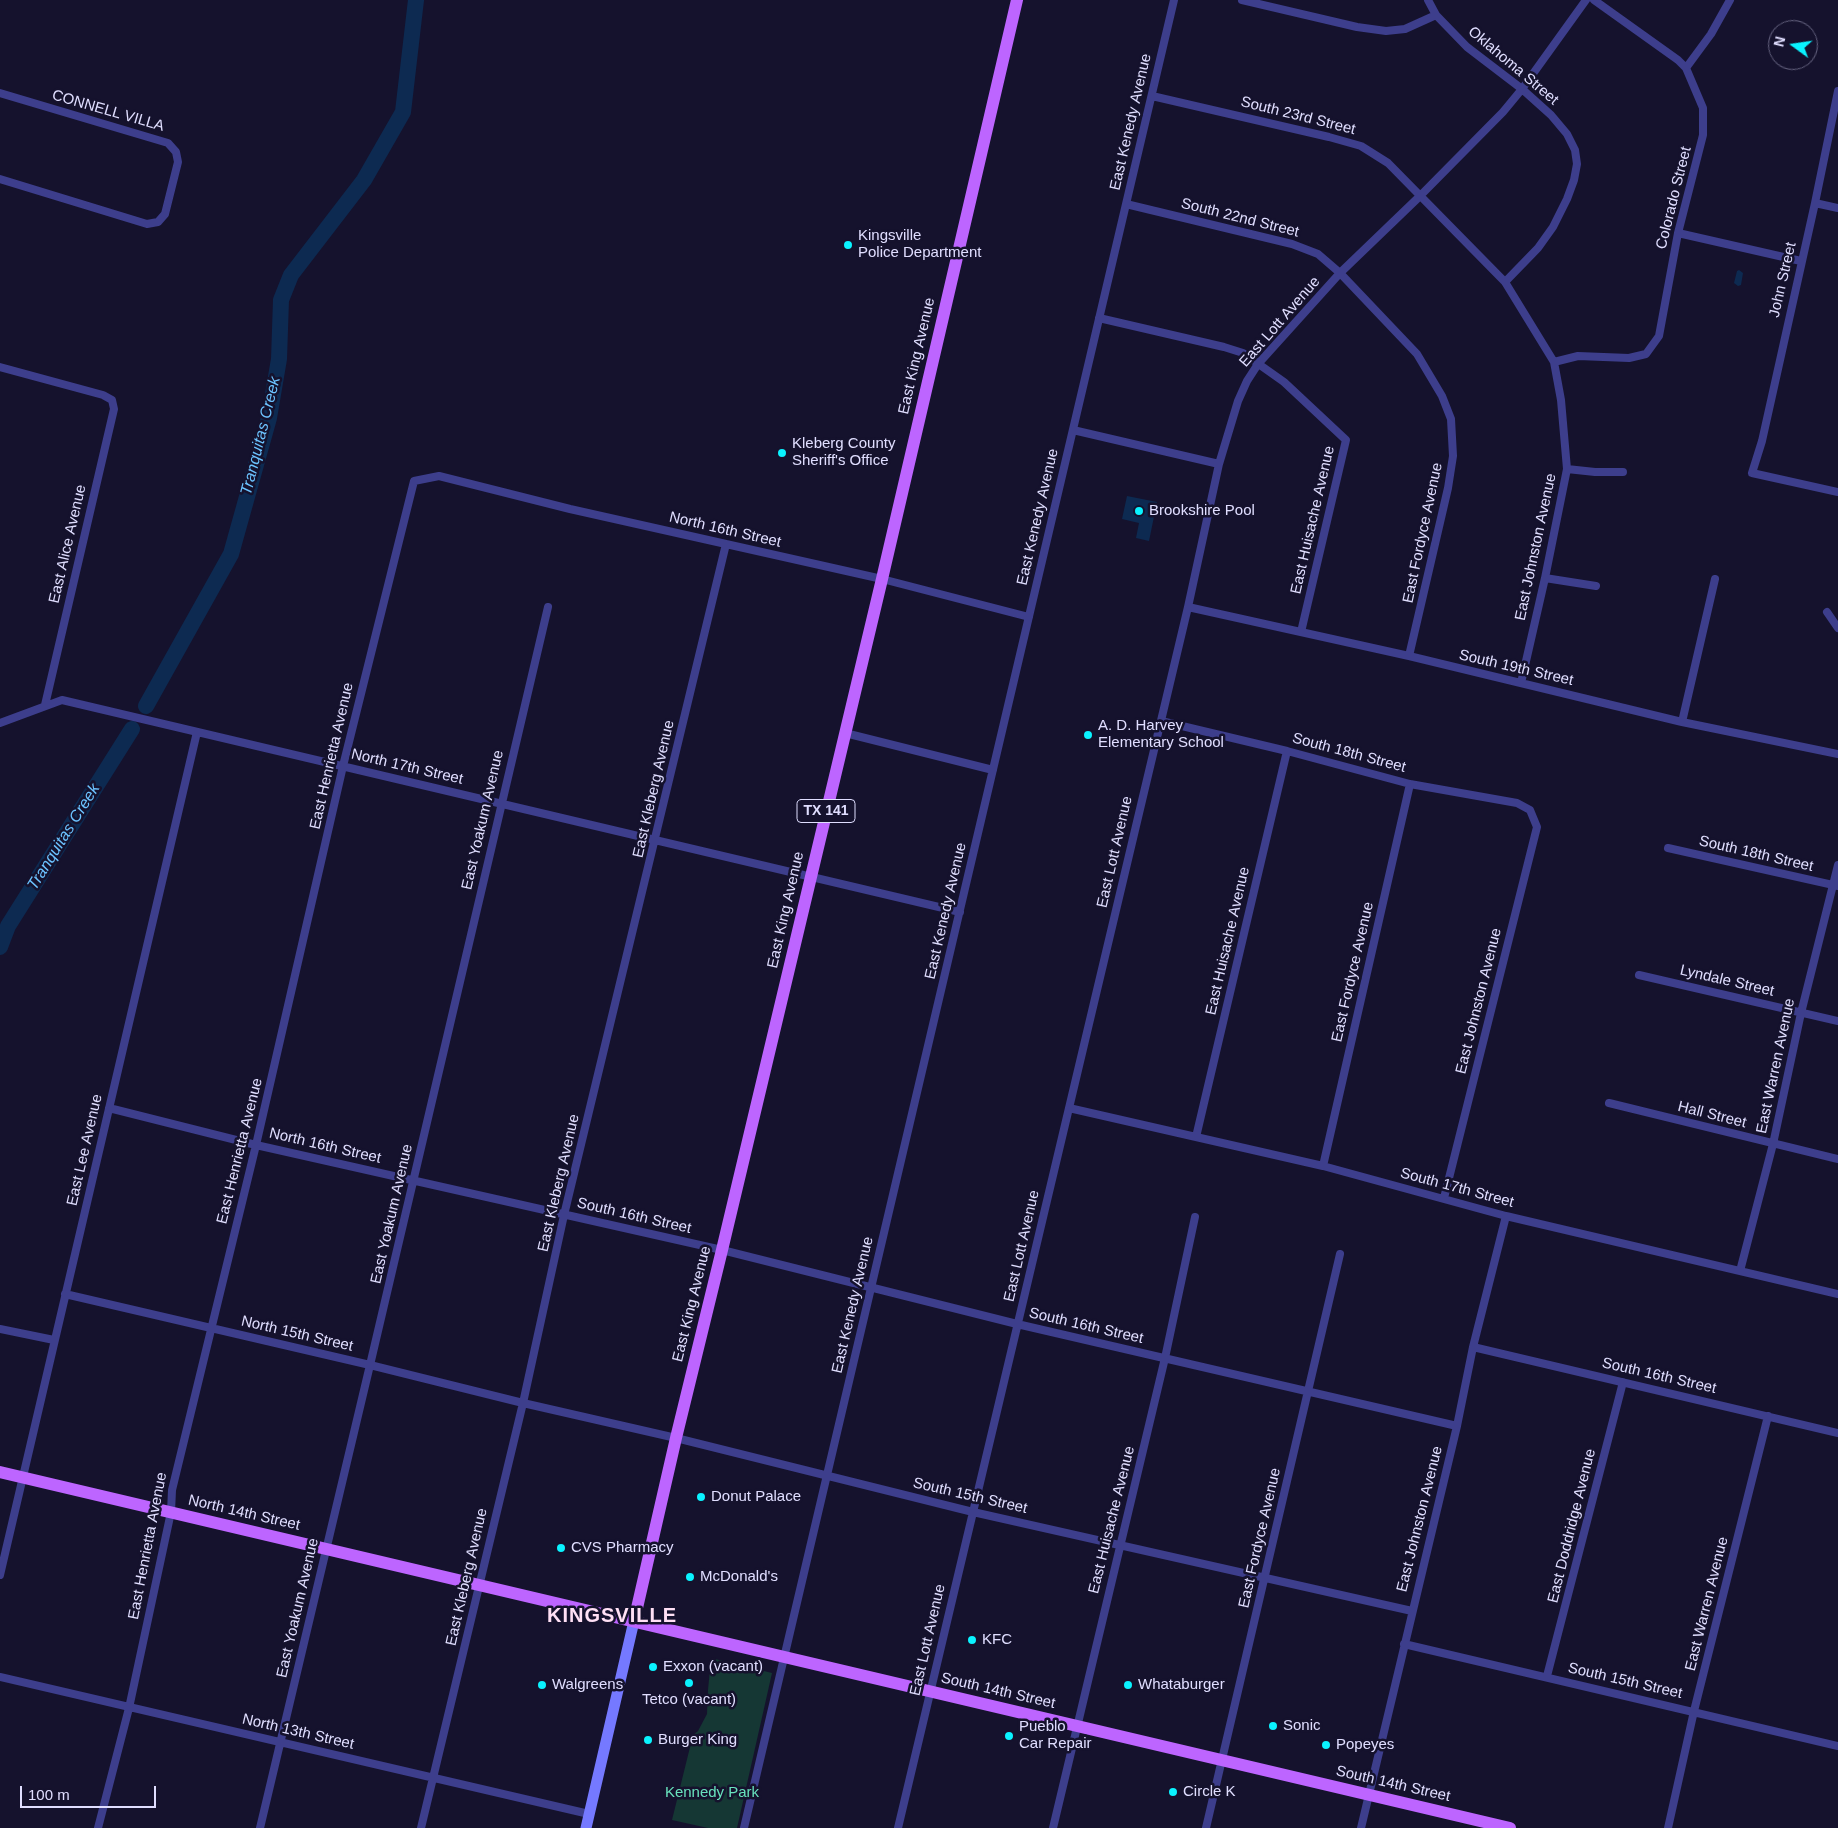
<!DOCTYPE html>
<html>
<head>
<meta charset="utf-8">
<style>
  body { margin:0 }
  #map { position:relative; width:1838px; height:1828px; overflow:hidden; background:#15122d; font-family:Helvetica,sans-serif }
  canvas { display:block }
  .north { position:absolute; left:1768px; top:20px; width:50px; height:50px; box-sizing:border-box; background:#15122d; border:1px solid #666481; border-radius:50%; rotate:284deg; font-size:14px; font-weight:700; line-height:20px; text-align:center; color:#e0deff }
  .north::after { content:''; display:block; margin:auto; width:18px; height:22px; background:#0af3ff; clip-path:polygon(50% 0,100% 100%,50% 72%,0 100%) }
  .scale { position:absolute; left:20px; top:1786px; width:136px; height:22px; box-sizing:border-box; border:2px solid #e0deff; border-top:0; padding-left:6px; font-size:15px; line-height:18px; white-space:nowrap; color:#e0deff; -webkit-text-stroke:4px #15122d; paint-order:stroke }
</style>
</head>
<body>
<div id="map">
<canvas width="1838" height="1828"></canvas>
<div class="north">N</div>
<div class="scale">100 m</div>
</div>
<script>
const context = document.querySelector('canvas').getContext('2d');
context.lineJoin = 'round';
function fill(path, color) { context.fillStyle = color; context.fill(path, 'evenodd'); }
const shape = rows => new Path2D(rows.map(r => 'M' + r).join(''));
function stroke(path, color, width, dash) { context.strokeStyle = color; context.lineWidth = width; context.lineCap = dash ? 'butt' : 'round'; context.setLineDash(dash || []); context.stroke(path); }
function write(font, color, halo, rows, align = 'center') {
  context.font = font + ' Helvetica,sans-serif'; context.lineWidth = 5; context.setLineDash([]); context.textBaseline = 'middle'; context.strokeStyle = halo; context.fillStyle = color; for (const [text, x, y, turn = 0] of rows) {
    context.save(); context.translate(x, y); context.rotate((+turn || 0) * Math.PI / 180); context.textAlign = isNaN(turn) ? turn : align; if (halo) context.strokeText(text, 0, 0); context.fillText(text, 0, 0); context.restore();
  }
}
fill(shape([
  [711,1658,772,1673,737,1828,708,1828,672,1820,693,1735,698,1731,707,1714,708,1690]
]), '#153734');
fill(shape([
  [1739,270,1743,273,1741,285,1738,286,1734,283,1737,271],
  [1127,496,1157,502,1149,541,1136,538,1139,523,1122,519]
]), '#0d2a51');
stroke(shape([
  [146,706,231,554,269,418,279,359,281,300,291,275,364,180,403,112,416,0],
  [0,947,8,926,132,729]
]), '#0d2a51', 16);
stroke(shape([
  [1242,0,1357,27,1386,31,1405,29,1436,15],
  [1428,0,1436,15,1467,47,1522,89,1551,115,1567,134,1575,150,1577,164,1574,180,1567,199,1553,227,1538,248,1505,282],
  [1686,68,1711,34,1730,0],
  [1838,91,1815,203,1762,441,1752,473,1838,492],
  [0,93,168,143,176,152,178,162,165,214,158,222,147,224,0,179],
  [1152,96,1329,137,1361,146,1388,163,1505,282,1554,362,1561,400,1567,469,1545,578,1521,683],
  [1815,203,1838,208],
  [1126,204,1292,244,1318,254,1340,273,1417,354,1442,396,1451,419,1453,456,1448,488,1409,656],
  [1678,233,1801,261],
  [1099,318,1224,347,1243,353,1284,382,1346,440,1301,632],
  [1554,362,1578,356,1629,358,1646,354,1659,336,1678,233,1703,135,1703,108,1686,68,1678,60,1594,0],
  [0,367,103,395,112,400,114,409,45,705],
  [1073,430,1219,464],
  [1567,469,1595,472,1623,472],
  [1545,578,1596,586],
  [1188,607,1409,656,1682,722,1838,754],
  [1827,612,1838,628],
  [1161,721,1287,751,1410,784,1517,803,1530,810,1537,827,1444,1198],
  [1682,722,1715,579],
  [0,723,62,700,960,912],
  [845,733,993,770],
  [1668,848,1838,886],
  [1639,975,1838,1021],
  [1609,1103,1838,1159],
  [109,1108,256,1145,722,1250,1017,1324,1457,1426],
  [1069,1108,1323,1166,1506,1216,1838,1294],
  [1196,1137,1287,751],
  [1323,1166,1410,784],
  [1740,1271,1773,1144,1801,1013,1838,865],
  [65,1294,370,1365,523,1403,676,1438,973,1512,1412,1611],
  [0,1329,54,1340],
  [1473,1347,1838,1433],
  [0,1575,197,732],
  [1404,1644,1838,1746],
  [1547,1676,1623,1382],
  [0,1677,589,1814],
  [98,1828,129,1708,171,1512,172,1490,256,1145,343,766,414,481,439,476,570,509,882,579,1029,617],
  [260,1828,370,1365,548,607],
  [421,1828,523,1403,564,1215,726,544],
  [744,1828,1174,0],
  [898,1828,1188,607,1219,464,1238,401,1247,381,1258,364,1340,273,1420,196,1503,112,1522,89,1586,0],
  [1053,1828,1165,1358,1195,1217],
  [1206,1828,1340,1254],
  [1361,1828,1457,1426,1473,1347,1506,1216],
  [1668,1828,1694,1711,1768,1416]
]), '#3d3e8c', 8);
stroke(shape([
  [586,1828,634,1621]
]), '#7579ff', 11);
stroke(shape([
  [0,1472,1510,1828],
  [634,1621,676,1438,722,1250,882,579,1017,0]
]), '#bd65ff', 12);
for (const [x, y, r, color] of [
  [848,245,5,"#0af3ff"],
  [782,453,5,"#0af3ff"],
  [1139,511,5,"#0af3ff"],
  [1088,735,5,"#0af3ff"],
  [701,1497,5,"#0af3ff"],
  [561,1548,5,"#0af3ff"],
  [690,1577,5,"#0af3ff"],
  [972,1640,5,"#0af3ff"],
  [653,1667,5,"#0af3ff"],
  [689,1683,5,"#0af3ff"],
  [542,1685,5,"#0af3ff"],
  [1128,1685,5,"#0af3ff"],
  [1273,1726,5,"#0af3ff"],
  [1009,1736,5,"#0af3ff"],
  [648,1740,5,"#0af3ff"],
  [1326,1745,5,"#0af3ff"],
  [1173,1792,5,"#0af3ff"]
]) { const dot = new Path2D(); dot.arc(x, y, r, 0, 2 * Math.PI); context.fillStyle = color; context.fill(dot); stroke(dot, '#15122d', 2); }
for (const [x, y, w] of [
  [826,811,58]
]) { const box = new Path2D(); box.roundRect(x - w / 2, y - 11.5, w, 23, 4); context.fillStyle = '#15122d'; context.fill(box); stroke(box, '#e0deff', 1); }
write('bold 14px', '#e0deff', null, [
  ["TX 141",826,811]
]);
write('15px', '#e0deff', '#15122d', [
  ["Oklahoma Street",1513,66,40],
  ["CONNELL VILLA",108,111,16],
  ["South 23rd Street",1298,116,14],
  ["East Kenedy Avenue",1131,122,-77],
  ["Colorado Street",1674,198,-76],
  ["South 22nd Street",1240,218,14],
  ["John Street",1783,280,-77],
  ["East Lott Avenue",1280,322,-49],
  ["East King Avenue",917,356,-77],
  ["East Kenedy Avenue",1038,517,-77],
  ["East Huisache Avenue",1313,520,-77],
  ["North 16th Street",725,530,13],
  ["East Fordyce Avenue",1423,533,-78],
  ["East Alice Avenue",68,544,-77],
  ["East Johnston Avenue",1536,547,-78],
  ["South 19th Street",1516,668,13],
  ["South 18th Street",1349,753,15],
  ["East Henrietta Avenue",332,756,-77],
  ["North 17th Street",407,767,13],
  ["East Kleberg Avenue",654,789,-77],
  ["East Yoakum Avenue",483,820,-77],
  ["East Lott Avenue",1115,852,-77],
  ["South 18th Street",1756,854,13],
  ["East King Avenue",786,910,-77],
  ["East Kenedy Avenue",946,911,-77],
  ["East Huisache Avenue",1228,941,-77],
  ["East Fordyce Avenue",1353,972,-77],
  ["Lyndale Street",1727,981,13],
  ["East Johnston Avenue",1479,1001,-76],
  ["East Warren Avenue",1776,1066,-78],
  ["Hall Street",1712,1115,14],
  ["North 16th Street",325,1146,13],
  ["East Lee Avenue",85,1150,-77],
  ["East Henrietta Avenue",240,1151,-76],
  ["East Kleberg Avenue",559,1183,-77],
  ["South 17th Street",1457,1188,15],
  ["East Yoakum Avenue",392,1214,-77],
  ["South 16th Street",634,1216,13],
  ["East Lott Avenue",1022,1246,-77],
  ["East King Avenue",692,1304,-76],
  ["East Kenedy Avenue",853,1305,-77],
  ["South 16th Street",1086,1326,13],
  ["North 15th Street",297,1334,13],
  ["South 16th Street",1659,1376,13],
  ["South 15th Street",970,1496,13],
  ["North 14th Street",244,1513,13],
  ["East Johnston Avenue",1420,1519,-76],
  ["East Huisache Avenue",1112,1520,-76],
  ["East Doddridge Avenue",1572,1526,-76],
  ["East Fordyce Avenue",1260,1538,-77],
  ["East Henrietta Avenue",148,1546,-79],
  ["East Kleberg Avenue",467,1577,-77],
  ["East Warren Avenue",1707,1604,-76],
  ["East Yoakum Avenue",298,1608,-77],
  ["East Lott Avenue",928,1640,-77],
  ["South 15th Street",1625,1681,13],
  ["South 14th Street",998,1691,13],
  ["North 13th Street",298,1732,13],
  ["South 14th Street",1393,1784,13]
]);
write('15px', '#e0deff', '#15122d', [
  ["Kingsville",858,236],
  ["Police Department",858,253],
  ["Kleberg County",792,444],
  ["Sheriff's Office",792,461],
  ["Brookshire Pool",1149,511],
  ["A. D. Harvey",1098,726],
  ["Elementary School",1098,743],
  ["Donut Palace",711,1497],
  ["CVS Pharmacy",571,1548],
  ["McDonald's",700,1577],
  ["KFC",982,1640],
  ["Exxon (vacant)",663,1667],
  ["Walgreens",552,1685],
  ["Whataburger",1138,1685],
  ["Tetco (vacant)",689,1700,"center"],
  ["Sonic",1283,1726],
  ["Pueblo",1019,1727],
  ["Car Repair",1019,1744],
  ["Burger King",658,1740],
  ["Popeyes",1336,1745],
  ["Circle K",1183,1792]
], 'left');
write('15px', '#68e2bd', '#15122d', [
  ["Kennedy Park",712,1793]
]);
write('italic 16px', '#6cc3ff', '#15122d', [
  ["Tranquitas Creek",261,436,-76],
  ["Tranquitas Creek",64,837,-58]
]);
context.letterSpacing = '1px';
write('bold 20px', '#ffe0f5', '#15122d', [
  ["KINGSVILLE",612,1616]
]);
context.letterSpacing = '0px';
</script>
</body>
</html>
